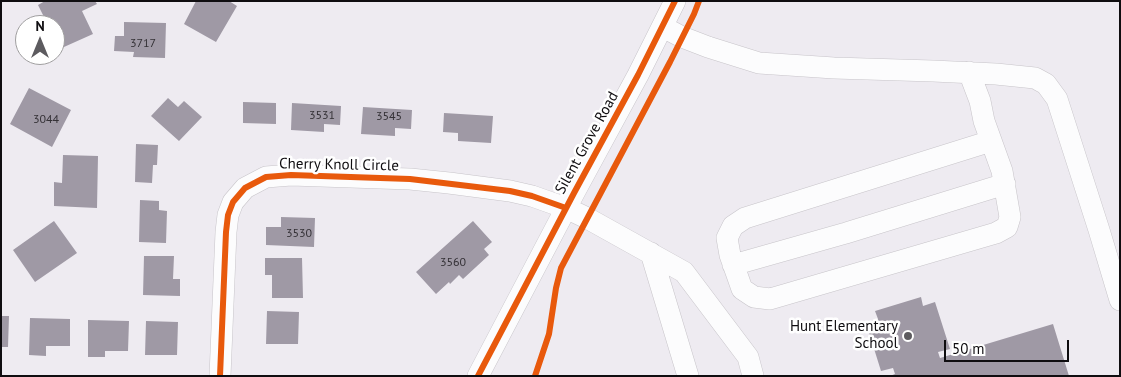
<!DOCTYPE html>
<html>
<head>
<meta charset="utf-8">
<style>
  body { margin:0 }
  #map { position:relative; width:1121px; height:377px; overflow:hidden; background:#eeebf1; font-family:"PT Sans",sans-serif }
  canvas { display:block }
  .frame { position:absolute; inset:0; border:2px solid #0f0d10; pointer-events:none }
  .north { position:absolute; left:15px; top:15px; width:50px; height:50px; box-sizing:border-box; background:#fff; border:1px solid #9f9e9f; border-radius:50%; rotate:0deg; font-size:14px; font-weight:700; line-height:20px; text-align:center; color:#0f0d10 }
  .north::after { content:''; display:block; margin:auto; width:18px; height:22px; background:#5d5b5f; clip-path:polygon(50% 0,100% 100%,50% 72%,0 100%) }
  .scale { position:absolute; left:944px; top:340px; width:125px; height:22px; box-sizing:border-box; border:2px solid #0f0d10; border-top:0; padding-left:6px; font-size:15px; line-height:18px; white-space:nowrap; color:#0f0d10; -webkit-text-stroke:4px #fff; paint-order:stroke }
</style>
</head>
<body>
<div id="map">
<canvas width="1121" height="377"></canvas>
<div class="frame"></div>
<div class="north">N</div>
<div class="scale">50 m</div>
</div>
<script>
const context = document.querySelector('canvas').getContext('2d');
context.lineJoin = 'round';
function fill(path, color) { context.fillStyle = color; context.fill(path, 'evenodd'); }
const shape = rows => new Path2D(rows.map(r => 'M' + r).join(''));
function stroke(path, color, width, dash) { context.strokeStyle = color; context.lineWidth = width; context.lineCap = dash ? 'butt' : 'round'; context.setLineDash(dash || []); context.stroke(path); }
function write(font, color, halo, rows, align = 'center') {
  context.font = font + ' "PT Sans",sans-serif'; context.lineWidth = 5; context.setLineDash([]); context.textBaseline = 'middle'; context.strokeStyle = halo; context.fillStyle = color; for (const [text, x, y, turn = 0] of rows) {
    context.save(); context.translate(x, y); context.rotate((+turn || 0) * Math.PI / 180); context.textAlign = isNaN(turn) ? turn : align; if (halo) context.strokeText(text, 0, 0); context.fillText(text, 0, 0); context.restore();
  }
}
fill(shape([
  [45,1,95,1,97,4,82,11,93,34,55,51,55,25,48,25,38,5],
  [196,1,229,1,237,6,216,42,184,24],
  [124,22,166,23,165,58,133,57,134,52,114,51,115,36,124,36],
  [29,88,71,110,52,147,10,124],
  [168,98,178,107,184,101,202,117,179,141,151,116],
  [243,102,276,103,276,124,243,123],
  [292,103,341,106,340,125,324,124,324,132,291,130],
  [363,107,412,110,411,129,395,128,395,136,361,134],
  [444,113,493,116,491,143,458,141,458,133,443,132],
  [136,144,158,145,157,165,153,165,152,183,135,182],
  [63,155,98,156,97,208,54,206,54,182,62,183],
  [140,200,159,201,159,210,167,211,166,243,139,242],
  [281,217,315,218,314,247,266,245,266,227,281,227],
  [54,221,77,253,35,282,13,250],
  [473,221,492,242,484,249,489,255,463,279,459,275,450,284,449,282,436,294,416,272],
  [144,256,174,256,173,279,180,279,180,296,143,295],
  [265,258,302,258,303,298,272,298,272,275,265,275],
  [921,297,923,306,935,302,950,349,938,352,940,358,1053,324,1069,376,890,376,895,374,893,368,881,371,866,323,878,319,875,311],
  [267,311,299,312,298,344,266,344],
  [1,316,9,316,8,347,1,347],
  [30,318,70,319,70,346,46,346,46,356,29,355],
  [88,320,129,321,128,351,105,351,105,357,88,357],
  [146,321,178,322,177,355,145,355]
]), '#9f99a5');
const minor = shape([
  [663,27,682,37,708,47,759,63,834,68,933,71,996,74,1035,78,1046,84,1057,99,1099,230,1120,300],
  [969,72,980,101,984,121,1002,171,1010,217,1007,227,996,233,770,299,754,297,742,289,730,255,727,238,733,226,745,218,991,141],
  [651,253,688,376],
  [733,265,846,233,1005,184],
  [220,376,226,232,228,215,233,202,245,188,266,177,291,175,410,179,449,183,510,191,532,196,566,208,587,218,684,272,748,357,753,376],
  [478,376,574,193,638,75,675,1]
]);
stroke(minor, '#c7c4c9', 22);
stroke(minor, '#fcfcfd', 21);
stroke(shape([
  [220,376,226,232,228,215,233,202,245,188,266,177,291,175,410,179,510,191,532,196,566,208],
  [478,376,574,193,638,75,675,1],
  [535,376,549,334,556,288,561,268,670,62,694,14,699,1]
]), '#e8590c', 6);
for (const [x, y, r, color] of [
  [908,336,5,"#5d5b5f"]
]) { const dot = new Path2D(); dot.arc(x, y, r, 0, 2 * Math.PI); context.fillStyle = color; context.fill(dot); stroke(dot, '#fff', 2); }
write('12px', '#333035', null, [
  ["3717",143,44],
  ["3531",322,116],
  ["3545",389,117],
  ["3044",46,120],
  ["3530",299,234],
  ["3560",453,263]
]);
write('15px', '#0f0d10', '#fff', [
  ["Silent Grove Road",587,143,-61],
  ["Cherry Knoll Circle",339,165,1]
]);
write('15px', '#0f0d10', '#fff', [
  ["Hunt Elementary",898,327],
  ["School",898,344]
], 'right');
</script>
</body>
</html>
